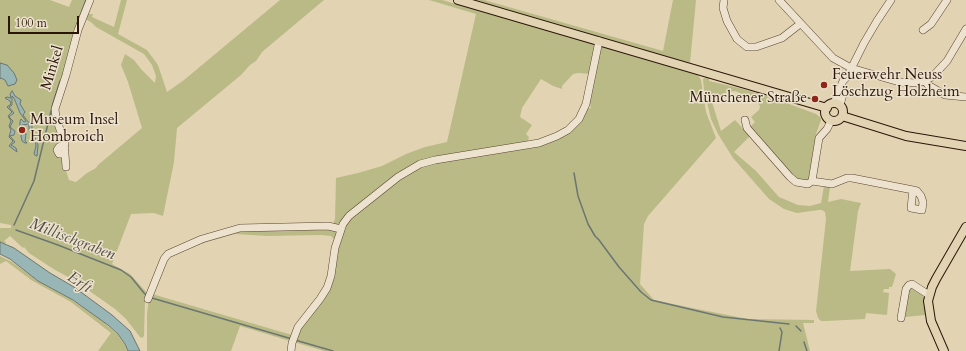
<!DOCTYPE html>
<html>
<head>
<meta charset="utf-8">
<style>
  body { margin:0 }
  #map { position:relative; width:966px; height:351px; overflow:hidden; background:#e2d3b2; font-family:Cardo,serif }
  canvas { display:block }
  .scale { position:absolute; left:8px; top:16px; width:71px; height:18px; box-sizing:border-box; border:2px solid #2b1509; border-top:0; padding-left:5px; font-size:12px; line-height:14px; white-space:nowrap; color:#2b1509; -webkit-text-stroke:3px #ece2cd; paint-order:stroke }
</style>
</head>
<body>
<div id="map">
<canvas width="966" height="351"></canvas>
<div class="scale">100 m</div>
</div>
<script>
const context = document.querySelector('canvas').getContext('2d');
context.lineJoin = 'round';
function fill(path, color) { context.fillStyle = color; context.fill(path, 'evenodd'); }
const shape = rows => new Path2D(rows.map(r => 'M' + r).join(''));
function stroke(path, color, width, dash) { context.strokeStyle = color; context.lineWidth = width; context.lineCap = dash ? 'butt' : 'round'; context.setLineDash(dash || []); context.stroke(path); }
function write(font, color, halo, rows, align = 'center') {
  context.font = font + ' Cardo,serif'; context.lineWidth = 3; context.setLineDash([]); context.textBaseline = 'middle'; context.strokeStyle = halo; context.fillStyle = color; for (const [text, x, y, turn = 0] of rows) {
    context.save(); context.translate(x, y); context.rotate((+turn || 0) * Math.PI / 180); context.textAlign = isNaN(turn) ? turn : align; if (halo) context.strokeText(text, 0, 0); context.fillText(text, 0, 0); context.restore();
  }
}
fill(shape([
  [0,0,50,0,69,7,72,0,87,0,53,105,61,142,56,154,60,158,64,157,65,168,69,180,76,182,87,173,96,168,98,165,142,128,128,82,121,65,125,54,134,60,141,69,155,83,156,76,152,65,144,54,96,27,92,23,86,19,87,14,93,14,92,17,114,27,121,0,127,0,118,34,147,50,158,65,167,92,184,80,280,0,324,0,262,52,256,61,250,65,241,75,177,128,174,162,163,216,154,213,131,214,112,264,130,274,148,294,145,302,144,336,142,338,140,337,126,319,115,309,74,280,55,270,29,253,24,247,23,248,10,236,4,241,6,242,5,244,0,242,0,228,11,228,11,225,0,223],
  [429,0,442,0,596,45,590,74,578,73,573,74,562,86,562,89,553,86,541,79,522,108,520,117,532,125,526,134,529,137,527,144,422,161,336,226,333,224,335,219,336,178,358,173,382,166,406,154,425,147,447,142,476,14],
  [475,0,484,0,663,51,673,0,696,0,690,63],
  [602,47,698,75,701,80,706,112,716,138,648,216,644,224,640,284,654,300,697,309,748,319,814,320,814,323,803,323,810,351,324,351,294,342,305,320,321,301,348,220,404,175,430,163,562,136,586,109,591,108,589,101,600,49],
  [706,77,709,78,709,81,739,88,773,98,816,114,821,118,821,120,816,134,808,183,798,180,749,128,755,122,751,117,759,110,760,107,759,104,747,99,745,95,735,91,724,93,718,100,711,99,721,131,735,120,750,136,734,152,756,171,779,197,798,205,810,206,821,203,824,186,830,187,828,202,841,199,861,203,858,211,850,271,890,269,896,274,892,287,889,287,889,289,884,289,883,292,889,293,887,315,866,313,865,319,826,321,821,321,818,318,816,311,826,219,825,212,822,210,819,210,797,213,784,209,769,199,733,158,718,134,711,119,704,89,703,79],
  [332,228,337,232,334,239,331,236,321,235,267,236,235,234,207,242,169,255,232,230],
  [0,256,12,262,38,281,72,300,101,320,118,335,125,345,127,351,98,351,111,333,71,302,31,280,6,261,0,264],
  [915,288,926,295,925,302,925,315,905,317,907,291],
  [152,294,292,335,290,341,240,326,231,351,147,351,147,313,149,299]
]), '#baba87');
const water = shape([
  [0,63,7,65,14,73,17,80,15,84,8,86,5,80,1,78,0,79,0,63],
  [12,91,15,96,21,100,20,104,25,112,23,115,28,122,32,124,32,131,38,145,37,156,36,156,34,154,36,146,35,140,29,130,29,124,22,125,26,134,25,141,27,143,25,143,22,141,21,136,22,134,21,132,22,131,20,129,20,121,21,119,24,122,26,121,20,113,14,98,12,96,12,105,9,107,14,113,9,117,13,121,10,127,15,131,14,135,10,136,15,142,11,145,16,148,17,152,9,146,13,141,9,137,11,130,9,126,11,121,8,116,12,112,7,107,11,104,10,101,5,98,7,97,11,98,10,94,12,91],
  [0,242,14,248,50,273,74,287,112,315,130,331,140,351,128,351,125,344,118,334,108,325,73,300,38,281,10,259,0,254,0,242]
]);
fill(water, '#98b6b6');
stroke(water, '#6c7671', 1);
stroke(shape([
  [77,24,86,0],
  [574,173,578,196,588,224,595,236,599,240,619,267,641,292,651,300,723,317,789,324],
  [14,225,34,181,53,103,60,81],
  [16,230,58,245,121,270,131,277,144,293,147,296],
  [152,298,292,339],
  [796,326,801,331],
  [295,340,333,351],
  [804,342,807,351],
  [779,351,782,332,780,328]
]), '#6c7671', 1.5);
const minor = shape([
  [724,0,723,8,727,21,737,39,747,47,756,47,782,38,800,24],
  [779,0,833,58,851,68,899,82,916,83,925,81,933,76,947,61,966,29],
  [923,30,931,24,947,0],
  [925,81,928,85,945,95,966,97],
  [834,103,843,81,847,77,864,43,877,21,891,0],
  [840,105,844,91],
  [745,120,747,128,790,177,796,182,808,184,812,181,819,138,827,129,831,121],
  [65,144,59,147,57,150,59,154,65,154],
  [66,167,64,141,56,118,55,109,66,75,78,30,90,0],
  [812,181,832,184,847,178,852,178,913,190,917,191,921,196,923,202,922,210,911,208,913,190],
  [148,299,164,259,168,254,202,239,240,228,328,226,341,229],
  [901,318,906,289,909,285,912,284,929,295],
  [291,351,292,343,298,327,320,299,327,288,331,276,335,248,343,224,349,216,398,177,420,164,435,160,539,143,557,136,568,130,579,119,586,104,599,41]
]);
const major = shape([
  [458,0,827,108],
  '825 112a9 9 0 1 1 18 0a9 9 0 1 1-18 0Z',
  [842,116,906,136,966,146],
  [944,351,931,321,928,301,932,287,936,279,966,227]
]);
stroke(minor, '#594433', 8);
stroke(major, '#2b1509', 10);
stroke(minor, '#ece2cd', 7);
stroke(major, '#e2d3b2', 8);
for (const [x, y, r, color] of [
  [824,85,4,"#8f2418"],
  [815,99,4,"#8f2418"],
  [22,130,4,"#8f2418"]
]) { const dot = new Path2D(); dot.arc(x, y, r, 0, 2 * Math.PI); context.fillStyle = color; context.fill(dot); stroke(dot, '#ece2cd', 1.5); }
write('15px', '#2b1509', '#ece2cd', [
  ["Minkel",53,68,-73]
]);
write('15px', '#2b1509', '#ece2cd', [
  ["Feuerwehr Neuss",832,76],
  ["Löschzug Holzheim",832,93],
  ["Münchener Straße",807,99,"right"],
  ["Museum Insel",30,121],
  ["Hombroich",30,138]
], 'left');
write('italic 16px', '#514d46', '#ece2cd', [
  ["Millischgraben",72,240,21],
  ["Erft",79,283,33]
]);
</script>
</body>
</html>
